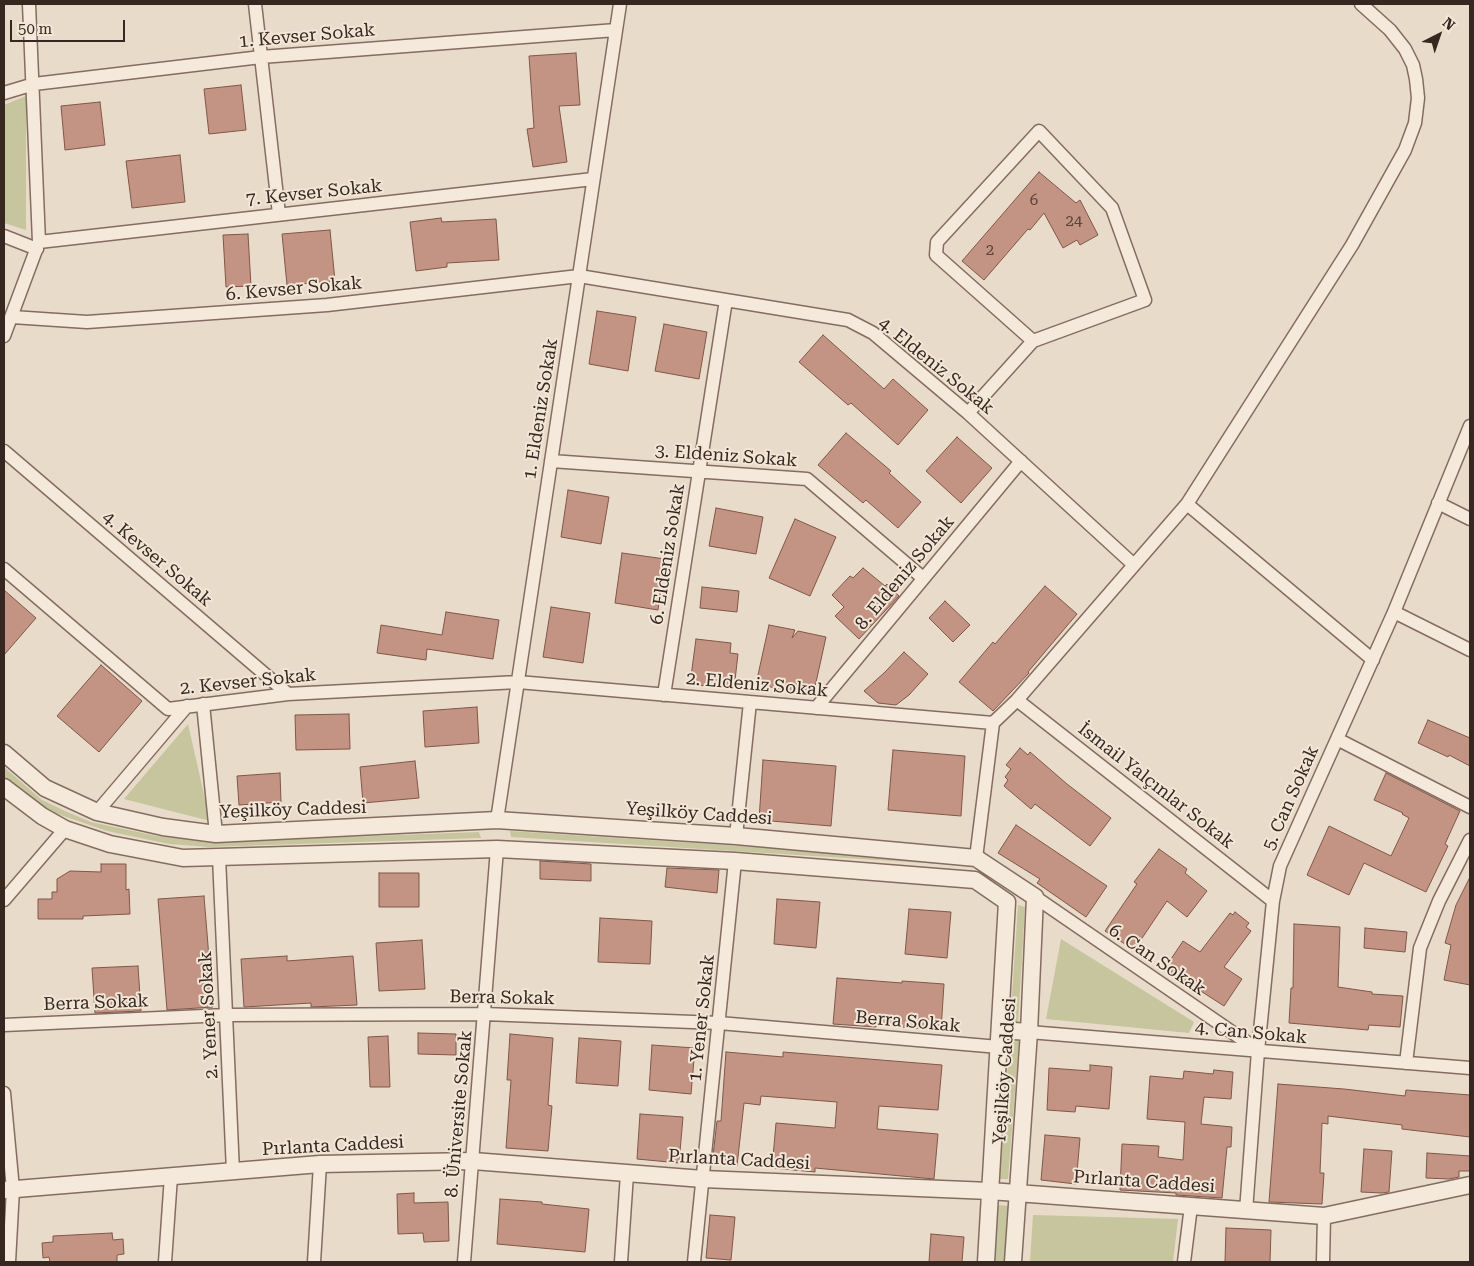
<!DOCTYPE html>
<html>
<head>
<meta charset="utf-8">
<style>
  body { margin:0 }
  #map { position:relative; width:1474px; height:1266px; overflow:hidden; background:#e9dbc9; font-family:"Roboto Serif",serif }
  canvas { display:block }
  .frame { position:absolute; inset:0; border:5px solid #362821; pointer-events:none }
  .north { position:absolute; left:1414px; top:10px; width:50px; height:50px; -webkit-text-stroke:4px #f2e6d7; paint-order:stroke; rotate:41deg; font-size:14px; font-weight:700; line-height:20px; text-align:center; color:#362821 }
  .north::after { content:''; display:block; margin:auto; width:18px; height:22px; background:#362821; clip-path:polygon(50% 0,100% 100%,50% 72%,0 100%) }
  .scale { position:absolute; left:10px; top:20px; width:115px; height:22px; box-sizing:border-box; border:2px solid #362821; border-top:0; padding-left:6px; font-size:15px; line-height:18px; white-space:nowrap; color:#362821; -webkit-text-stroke:4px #f2e6d7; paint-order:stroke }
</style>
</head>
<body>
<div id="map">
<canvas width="1474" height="1266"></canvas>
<div class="frame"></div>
<div class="north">N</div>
<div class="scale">50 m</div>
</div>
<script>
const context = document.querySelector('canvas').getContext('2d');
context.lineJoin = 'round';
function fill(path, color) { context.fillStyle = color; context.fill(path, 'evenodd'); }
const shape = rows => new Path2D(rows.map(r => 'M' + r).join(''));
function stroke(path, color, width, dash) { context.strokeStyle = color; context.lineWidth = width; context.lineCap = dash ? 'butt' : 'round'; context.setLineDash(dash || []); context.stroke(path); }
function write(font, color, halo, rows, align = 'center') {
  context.font = font + ' "Roboto Serif",serif'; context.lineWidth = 4; context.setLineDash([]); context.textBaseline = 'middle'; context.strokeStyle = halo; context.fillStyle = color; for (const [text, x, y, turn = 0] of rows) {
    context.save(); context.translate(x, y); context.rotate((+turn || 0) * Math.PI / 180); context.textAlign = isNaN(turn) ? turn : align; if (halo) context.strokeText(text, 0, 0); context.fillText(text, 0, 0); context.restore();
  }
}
fill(shape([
  [26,96,26,230,4,223,4,105],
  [188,724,210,821,124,799],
  [4,767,42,800,65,811,91,822,157,836,212,842,479,832,481,838,209,847,169,844,107,831,52,812,33,801,4,777],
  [510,831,941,859,941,864,511,837],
  [1018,905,1025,907,1018,1024,1010,1025],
  [1061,939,1194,1022,1189,1033,1046,1019],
  [1010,1040,1019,1040,1008,1179,998,1179],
  [998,1205,1009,1206,1004,1262,994,1262],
  [1033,1215,1178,1219,1173,1262,1030,1262]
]), '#c6c59e');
const building = shape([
  [576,53,580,105,559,106,567,162,533,167,527,129,534,128,529,56,576,53],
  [241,85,246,130,209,134,204,89,241,85],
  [100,102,105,145,65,150,61,106,100,102],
  [180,155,185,202,132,208,126,161,180,155],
  [1039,172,1076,203,1080,200,1098,235,1080,245,1077,240,1063,248,1044,213,1030,230,1028,229,984,280,962,261,1039,172],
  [441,218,442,222,496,219,499,260,447,263,447,267,416,271,410,222,441,218],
  [330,230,335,281,287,285,282,234,330,230],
  [248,234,251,286,226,287,223,235,248,234],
  [597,311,636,317,628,371,589,364,597,311],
  [664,324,707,332,699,379,655,371,664,324],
  [823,335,884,389,893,379,928,410,898,445,851,403,848,405,799,362,823,335],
  [846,433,891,471,889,473,921,502,898,528,866,500,863,503,818,465,846,433],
  [957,437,992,468,961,503,926,471,957,437],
  [568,490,609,497,601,544,561,537,568,490],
  [716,508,763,517,756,554,709,546,716,508],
  [795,519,836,537,810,596,769,578,795,519],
  [622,553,665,559,658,610,615,603,622,553],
  [863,568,885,586,887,584,899,596,859,639,835,616,844,607,832,595,850,576,853,578,863,568],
  [1045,586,1077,614,1028,672,1029,673,993,711,959,682,993,642,995,644,1045,586],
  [702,587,739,591,737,612,700,608,702,587],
  [4,590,36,618,4,655,4,590],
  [945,601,970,625,953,642,929,618,945,601],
  [551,607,590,613,583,663,543,657,551,607],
  [446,612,499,620,493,659,427,649,426,660,377,653,381,625,442,635,446,612],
  [769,625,795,630,792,638,798,631,826,637,813,696,756,684,769,625],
  [696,639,731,643,730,653,738,654,734,689,690,684,696,639],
  [904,652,928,674,909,695,896,705,878,703,864,691,885,672,904,652],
  [101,665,142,701,99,752,57,716,101,665],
  [477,707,479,743,425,747,423,711,477,707],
  [349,714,350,749,296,750,295,715,349,714],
  [1428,720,1470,738,1470,766,1449,755,1448,757,1418,743,1428,720],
  [1020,748,1028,755,1030,752,1067,784,1111,818,1090,846,1035,804,1031,809,1004,786,1008,780,1005,777,1011,769,1006,765,1020,748],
  [893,750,965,756,961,816,888,810,893,750],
  [763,760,836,766,831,826,759,820,763,760],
  [415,761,419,798,363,803,360,767,415,761],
  [280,773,281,802,239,805,237,776,280,773],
  [1386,773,1460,811,1445,844,1448,846,1426,892,1364,863,1349,895,1307,875,1329,826,1391,856,1409,818,1402,814,1403,813,1374,800,1386,773],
  [1016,825,1107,886,1086,917,1037,883,1040,879,998,853,1016,825],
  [1159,849,1187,869,1185,873,1207,891,1187,917,1167,901,1134,950,1105,931,1137,884,1134,882,1159,849],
  [540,861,591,864,591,881,540,879,540,861],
  [101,864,126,864,126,890,129,889,130,914,83,916,83,919,38,919,38,899,52,899,52,892,57,892,57,879,70,871,101,872,101,864],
  [667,868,719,870,717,893,665,887,667,868],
  [379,873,419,873,419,907,379,907,379,873],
  [1470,877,1470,985,1444,980,1451,945,1445,943,1456,905,1470,877],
  [204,896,213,1007,167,1010,158,899,204,896],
  [777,899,820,902,816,948,774,944,777,899],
  [909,909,951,912,947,958,905,954,909,909],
  [1235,912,1249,923,1246,927,1251,931,1224,967,1242,979,1224,1006,1165,968,1183,941,1200,952,1230,913,1233,915,1235,912],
  [600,918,652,921,650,964,598,962,600,918],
  [1294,924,1340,927,1338,987,1372,992,1372,994,1403,996,1400,1027,1369,1025,1368,1030,1289,1023,1291,988,1293,988,1294,924],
  [1365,928,1407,932,1405,952,1364,948,1365,928],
  [422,940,425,989,379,991,376,943,422,940],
  [287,956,287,961,353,956,357,1005,311,1007,311,1003,244,1007,241,959,287,956],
  [138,966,141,1011,95,1013,92,968,138,966],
  [837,978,902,983,902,981,944,984,941,1030,876,1025,876,1027,833,1024,837,978],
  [418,1033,456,1034,456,1055,418,1054,418,1033],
  [510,1034,553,1038,548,1105,552,1106,548,1151,506,1148,511,1080,507,1080,510,1034],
  [388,1036,390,1087,370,1087,368,1037,388,1036],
  [579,1038,621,1041,618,1086,576,1083,579,1038],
  [652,1045,695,1048,691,1094,649,1090,652,1045],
  [726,1052,783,1057,783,1052,942,1065,938,1110,879,1106,877,1129,938,1134,934,1179,815,1168,815,1172,772,1168,776,1123,835,1128,837,1102,761,1096,760,1105,744,1103,737,1166,712,1164,717,1121,721,1121,726,1052],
  [1090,1065,1112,1067,1109,1109,1076,1106,1075,1112,1047,1110,1049,1068,1090,1071,1090,1065],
  [1214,1070,1233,1072,1231,1099,1204,1097,1201,1124,1232,1127,1231,1147,1227,1147,1222,1198,1176,1195,1176,1193,1120,1190,1122,1144,1159,1146,1158,1157,1183,1160,1185,1122,1147,1119,1150,1076,1183,1079,1184,1071,1213,1074,1214,1070],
  [1278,1084,1344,1089,1405,1096,1406,1090,1470,1095,1470,1137,1402,1129,1402,1125,1328,1116,1328,1124,1322,1123,1320,1173,1324,1173,1322,1204,1269,1202,1278,1084],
  [640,1114,683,1117,679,1163,637,1159,640,1114],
  [1045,1135,1080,1138,1076,1184,1041,1180,1045,1135],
  [1364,1149,1392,1151,1389,1192,1382,1193,1361,1192,1364,1149],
  [1427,1153,1470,1156,1470,1171,1459,1171,1459,1177,1449,1179,1426,1178,1427,1153],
  [414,1193,414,1203,448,1202,449,1241,424,1242,423,1233,398,1234,397,1194,414,1193],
  [500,1199,542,1202,542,1204,589,1209,585,1252,497,1244,500,1199],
  [710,1215,735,1217,731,1260,706,1258,710,1215],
  [1226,1228,1271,1230,1270,1262,1225,1262,1226,1228],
  [112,1233,113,1240,123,1239,124,1254,117,1255,117,1262,50,1262,49,1257,43,1258,42,1243,53,1242,53,1236,112,1233],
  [931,1234,964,1237,962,1262,929,1262,931,1234]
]);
fill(building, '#c39483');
stroke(building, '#805648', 1);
const minor = shape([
  [255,4,279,214],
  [4,93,34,84,261,57,616,30],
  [4,236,37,249],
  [39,242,593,179],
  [12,317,87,322,327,305,579,276,848,320,873,333,968,413,1134,565],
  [4,336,39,242,29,4],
  [968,413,1033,341,1145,300,1112,208,1039,131,937,242,936,255,1033,341],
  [4,451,288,694],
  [551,461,807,479,923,578],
  [1438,503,1470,519],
  [1187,504,1373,660],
  [4,569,168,709,288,694,518,682,993,723],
  [1394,612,1470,650],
  [664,695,726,300],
  [1017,700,1273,901],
  [203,704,216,834],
  [816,708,1021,461],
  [993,723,1017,700,1187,504,1352,245,1405,150,1415,123,1418,98,1416,79,1413,65,1405,49,1390,30,1361,4],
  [1337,739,1470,807],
  [97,812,187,706],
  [497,820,620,4],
  [736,836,750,702],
  [219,857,233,1172],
  [976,858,993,723],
  [1035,897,1258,1050],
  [4,900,65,829],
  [4,1025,226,1015,484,1014,719,1023,999,1047],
  [1029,1032,1470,1068],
  [1406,1063,1420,948,1439,901,1470,840],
  [4,1093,13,1189,9,1262],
  [1246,1211,1258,1051,1273,901,1280,866,1394,612,1470,426],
  [165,1262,171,1176],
  [314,1262,320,1164],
  [464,1262,497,849],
  [621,1262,627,1174],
  [694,1262,735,861],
  [1184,1262,1191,1206],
  [1323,1262,1324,1216]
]);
const tertiary = shape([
  [4,753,45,788,97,812,163,827,216,834,497,820,736,836,976,858,1035,897,1029,1032,1013,1262],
  [4,787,42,816,65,829,110,844,183,858,497,849,735,861,975,880,1007,902,986,1262],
  [1000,1030,1029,1032],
  [4,1190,320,1164,473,1161,703,1179,990,1191,1324,1216,1470,1185]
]);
stroke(minor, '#836d60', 15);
stroke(tertiary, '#836d60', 19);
stroke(minor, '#f5e9db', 12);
stroke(tertiary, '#f5e9db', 16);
write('15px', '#59433a', null, [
  ["6",1034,201],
  ["24",1074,222],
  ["2",990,251]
]);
write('18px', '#362821', '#f2e6d7', [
  ["1. Kevser Sokak",307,36,-5],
  ["7. Kevser Sokak",314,193,-6],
  ["6. Kevser Sokak",294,289,-5],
  ["4. Eldeniz Sokak",936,366,39],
  ["1. Eldeniz Sokak",541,409,-81],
  ["3. Eldeniz Sokak",726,456,4],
  ["6. Eldeniz Sokak",668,554,-81],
  ["4. Kevser Sokak",157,559,40],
  ["8. Eldeniz Sokak",905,573,-50],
  ["2. Kevser Sokak",248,682,-6],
  ["2. Eldeniz Sokak",757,685,5],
  ["İsmail Yalçınlar Sokak",1156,786,38],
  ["5. Can Sokak",1291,798,-66],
  ["Yeşilköy Caddesi",293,810,-2],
  ["Yeşilköy Caddesi",699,814,4],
  ["6. Can Sokak",1157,960,34],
  ["Berra Sokak",502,998,1],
  ["Berra Sokak",96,1003,-2],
  ["2. Yener Sokak",209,1015,-93],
  ["1. Yener Sokak",702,1018,-84],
  ["Berra Sokak",908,1022,5],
  ["4. Can Sokak",1251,1033,5],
  ["Yeşilköy Caddesi",1005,1071,-86],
  ["8. Üniversite Sokak",459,1114,-85],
  ["Pırlanta Caddesi",333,1146,-3],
  ["Pırlanta Caddesi",739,1160,3],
  ["Pırlanta Caddesi",1144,1182,4]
]);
</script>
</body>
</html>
